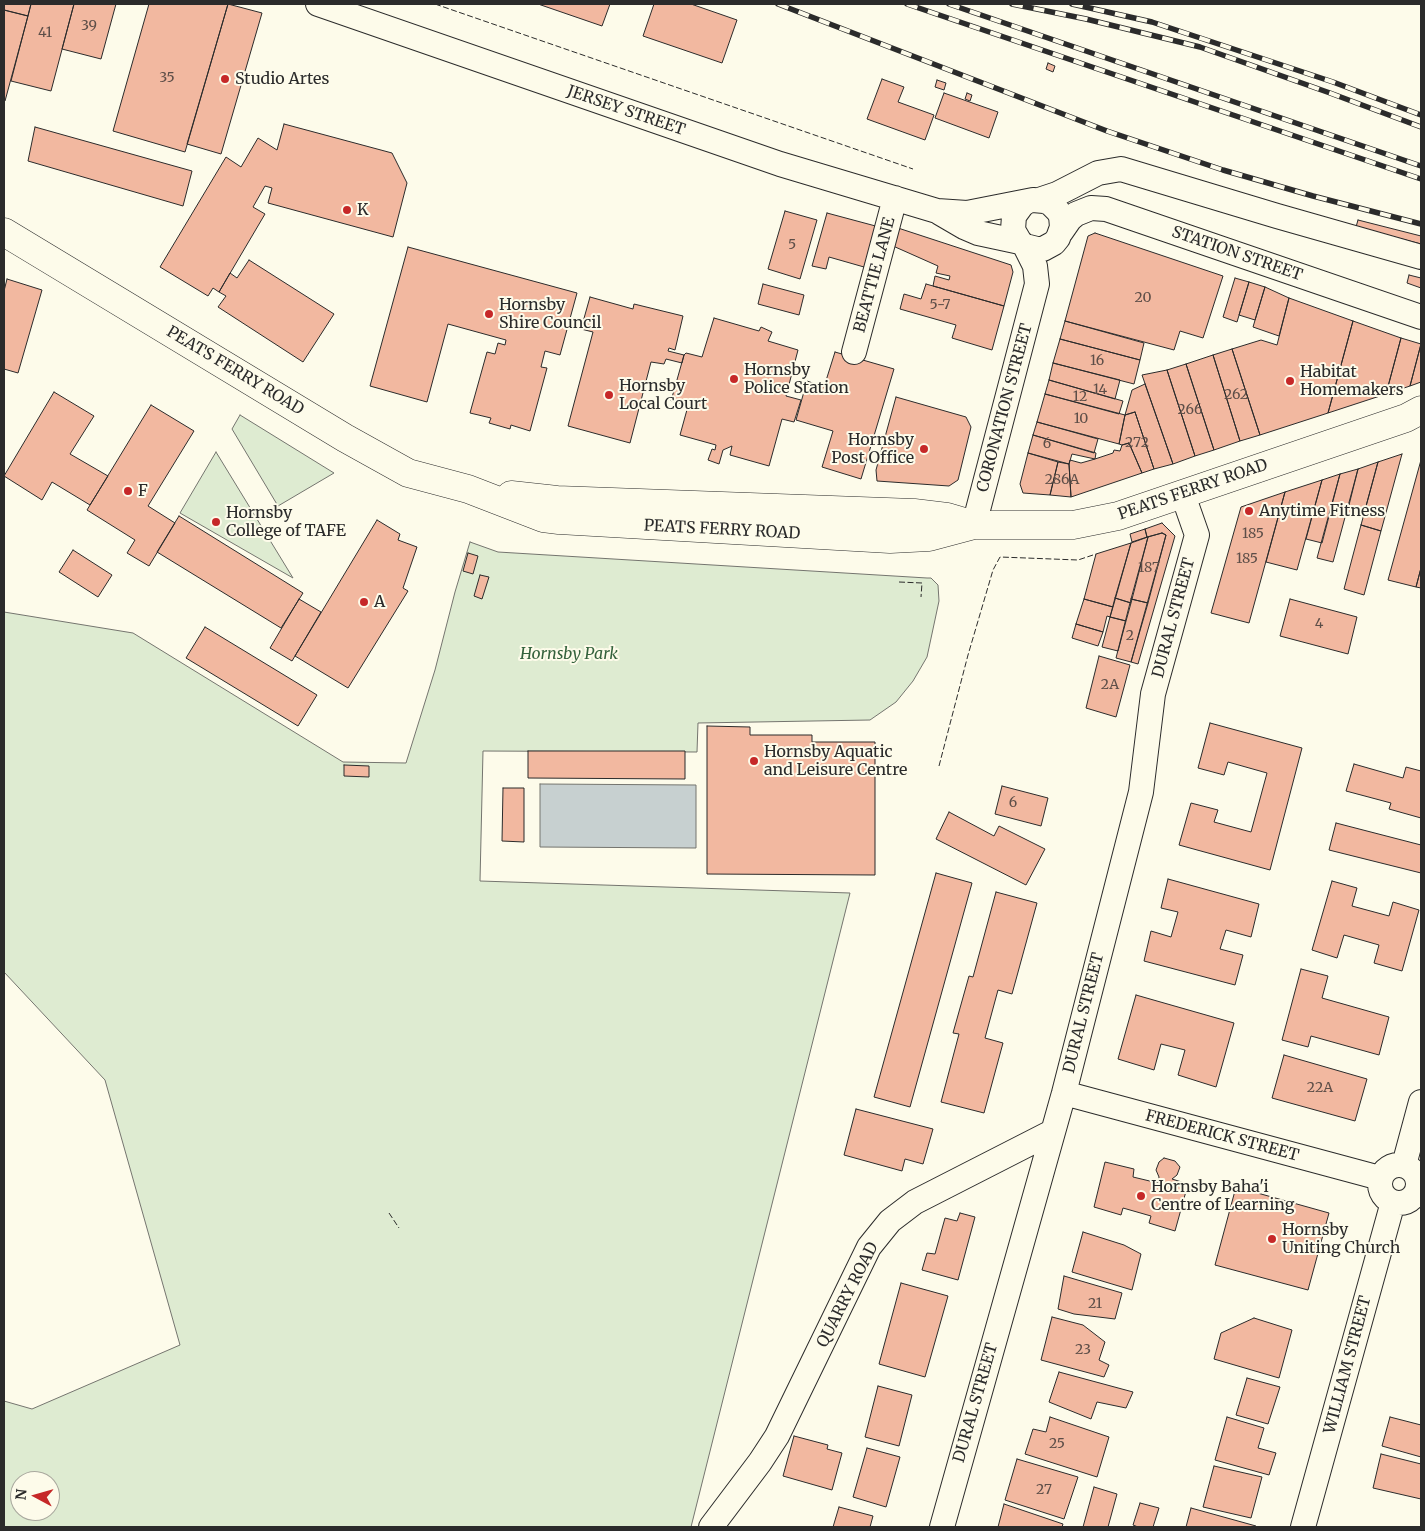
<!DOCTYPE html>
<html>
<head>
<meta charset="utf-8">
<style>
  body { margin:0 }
  #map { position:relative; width:1425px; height:1531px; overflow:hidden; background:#fdfbea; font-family:Merriweather,serif }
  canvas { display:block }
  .frame { position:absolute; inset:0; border:5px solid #2b2b2b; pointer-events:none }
  .north { position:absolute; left:10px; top:1471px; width:50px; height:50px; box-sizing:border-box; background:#fdfbea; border:1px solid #a9a89e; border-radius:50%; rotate:276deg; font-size:14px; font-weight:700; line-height:20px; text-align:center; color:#2b2b2b }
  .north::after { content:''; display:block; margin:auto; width:18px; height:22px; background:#c62828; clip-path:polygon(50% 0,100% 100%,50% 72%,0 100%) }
</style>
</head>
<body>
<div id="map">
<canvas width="1425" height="1531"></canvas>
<div class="frame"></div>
<div class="north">N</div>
</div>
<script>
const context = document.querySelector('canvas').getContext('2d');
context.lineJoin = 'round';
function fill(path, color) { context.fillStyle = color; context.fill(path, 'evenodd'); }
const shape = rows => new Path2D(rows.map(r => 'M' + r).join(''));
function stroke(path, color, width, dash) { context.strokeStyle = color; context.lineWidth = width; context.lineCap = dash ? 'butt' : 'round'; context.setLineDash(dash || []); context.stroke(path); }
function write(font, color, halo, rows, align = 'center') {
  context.font = font + ' Merriweather,serif'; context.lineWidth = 4; context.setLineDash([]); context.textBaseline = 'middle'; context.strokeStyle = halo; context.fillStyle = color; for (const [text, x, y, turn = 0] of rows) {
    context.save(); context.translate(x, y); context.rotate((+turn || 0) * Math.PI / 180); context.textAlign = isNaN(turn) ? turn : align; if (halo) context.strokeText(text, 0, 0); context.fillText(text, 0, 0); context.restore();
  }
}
const green = shape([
  [240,415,334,473,278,506,232,429,240,415],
  [216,452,293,578,180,513,216,452],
  [470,542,498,552,927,578,931,578,938,585,939,601,927,657,913,681,896,702,870,720,698,723,697,752,483,751,480,881,850,893,691,1527,4,1527,4,1401,32,1409,180,1345,105,1080,4,972,4,612,133,633,343,762,406,763,435,670,455,592,470,542],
  [20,1481,50,1481,50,1511,20,1511,20,1481]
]);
fill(green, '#deebd1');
stroke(green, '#74746e', 1);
const water = shape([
  [540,784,696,785,696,848,540,847,540,784]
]);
fill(water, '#c7d0d0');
stroke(water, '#74746e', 1);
const building = shape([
  [4,4,31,4,28,16,4,10,4,4],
  [31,4,74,4,51,91,11,81,31,4],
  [74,4,116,4,101,59,62,49,74,4],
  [149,4,228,4,185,152,113,131,149,4],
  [228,4,262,13,221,154,187,144,228,4],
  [538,4,610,4,602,26,538,4],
  [654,4,691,4,737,20,722,63,643,36,654,4],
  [4,10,28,16,5,101,4,100,4,10],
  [1048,63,1055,66,1053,72,1046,69,1048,63],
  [882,79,904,87,898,102,934,115,925,140,867,119,882,79],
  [937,80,946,83,944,90,935,87,937,80],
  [944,93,998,112,989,138,935,118,944,93],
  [967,93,972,95,970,101,965,99,967,93],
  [284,124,392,153,407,183,393,237,268,203,272,188,265,186,253,207,265,214,219,292,213,288,208,296,160,267,226,157,241,167,258,138,277,150,284,124],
  [35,127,192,171,183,206,28,161,35,127],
  [785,211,817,220,800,279,768,269,785,211],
  [827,213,883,228,871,269,829,257,826,269,812,266,827,213],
  [1358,220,1421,236,1421,244,1356,227,1358,220],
  [898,228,1011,265,1013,272,1004,306,933,286,935,276,949,280,950,276,936,273,938,266,893,246,898,228],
  [1095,233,1223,276,1203,338,1180,331,1174,350,1065,321,1088,236,1095,233],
  [408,247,577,293,560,355,545,351,541,367,547,368,530,431,511,425,510,429,489,423,491,418,470,413,487,352,495,354,498,343,505,345,506,340,448,324,427,402,370,386,408,247],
  [249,260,334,314,303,362,218,307,226,296,219,292,230,273,237,278,249,260],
  [1409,275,1421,278,1421,288,1407,283,1409,275],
  [1235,278,1249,282,1237,322,1223,317,1235,278],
  [7,279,42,290,18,373,4,369,4,291,7,279],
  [1249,282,1265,287,1255,320,1239,315,1249,282],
  [763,284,804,295,799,315,758,304,763,284],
  [926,284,1004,306,992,350,952,338,956,325,900,309,904,294,921,299,926,284],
  [1265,287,1289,298,1279,336,1253,327,1265,287],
  [590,297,633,309,634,304,683,316,675,350,669,348,668,351,684,355,682,363,666,359,664,364,651,362,630,443,568,426,593,332,581,329,590,297],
  [1289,298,1353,321,1328,413,1260,435,1232,349,1261,340,1277,345,1289,298],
  [714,318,759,331,761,327,772,332,768,341,798,350,786,396,801,400,794,422,782,419,769,466,730,455,732,446,723,450,719,464,708,460,712,449,715,450,716,445,680,435,688,406,671,401,684,355,686,353,702,357,714,318],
  [1065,321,1144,343,1140,360,1060,339,1065,321],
  [1353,321,1401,338,1386,394,1328,413,1353,321],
  [1401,338,1421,344,1410,386,1386,394,1401,338],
  [1060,339,1140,360,1134,384,1053,363,1060,339],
  [1421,344,1421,382,1410,386,1421,344],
  [1232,349,1260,435,1240,441,1213,355,1232,349],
  [835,352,894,369,861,479,822,467,833,431,796,420,807,381,824,387,835,352],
  [1213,355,1240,441,1214,450,1186,364,1213,355],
  [1053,363,1120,380,1115,399,1049,380,1053,363],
  [1186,364,1214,450,1195,456,1167,370,1186,364],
  [1167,370,1195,456,1173,464,1142,375,1167,370],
  [1049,380,1123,401,1119,414,1045,394,1049,380],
  [1145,384,1173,464,1154,469,1135,412,1125,415,1132,390,1145,384],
  [54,392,94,416,70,454,108,476,90,505,52,482,42,500,4,476,54,392],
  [1045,394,1125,415,1119,444,1037,422,1045,394],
  [896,397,966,417,971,427,958,480,949,486,877,481,876,470,896,397],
  [151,405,194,431,148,506,175,523,149,566,127,553,135,540,87,510,151,405],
  [1135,412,1154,469,1142,473,1129,443,1122,445,1119,444,1125,415,1135,412],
  [1037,422,1098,439,1094,453,1033,435,1037,422],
  [1033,435,1096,453,1095,459,1072,454,1069,464,1028,453,1033,435],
  [1129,443,1142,473,1071,497,1069,464,1070,460,1081,463,1095,459,1113,453,1114,450,1120,451,1122,445,1129,443],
  [1028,453,1058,462,1050,495,1023,493,1020,484,1028,453],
  [1402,454,1381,531,1361,525,1378,462,1402,454],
  [1421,460,1421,568,1416,587,1388,580,1421,460],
  [1058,462,1069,464,1071,497,1050,495,1058,462],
  [1378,462,1363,517,1347,513,1358,469,1378,462],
  [1358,469,1333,562,1317,558,1340,474,1358,469],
  [1340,474,1322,543,1306,539,1322,480,1340,474],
  [1322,480,1297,570,1266,562,1285,492,1322,480],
  [1285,492,1249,623,1211,613,1241,507,1285,492],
  [179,516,303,593,281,628,157,552,179,516],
  [377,520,400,534,398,540,417,547,403,588,408,591,348,688,295,656,377,520],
  [1162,523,1175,536,1138,664,1131,662,1166,535,1162,533,1147,537,1145,529,1162,523],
  [1361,525,1381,531,1364,595,1344,589,1361,525],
  [1145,529,1147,537,1132,542,1130,534,1145,529],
  [1162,533,1166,535,1148,603,1131,599,1148,537,1162,533],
  [1148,537,1131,603,1115,598,1131,543,1148,537],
  [1131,543,1113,607,1084,599,1096,554,1131,543],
  [73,550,112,575,98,597,59,572,73,550],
  [468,553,478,556,473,574,463,571,468,553],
  [1421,568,1421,588,1416,587,1421,568],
  [480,575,489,577,482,599,474,596,480,575],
  [1115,598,1131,603,1126,621,1110,617,1115,598],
  [299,599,321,612,292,661,270,648,299,599],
  [1084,599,1113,607,1110,617,1107,616,1103,632,1076,624,1084,599],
  [1131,599,1148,603,1131,662,1116,658,1131,599],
  [1290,599,1357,617,1348,654,1280,636,1290,599],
  [1110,617,1126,621,1118,651,1102,647,1110,617],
  [1076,624,1103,632,1098,646,1072,638,1076,624],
  [205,627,317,695,298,726,186,658,205,627],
  [1099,656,1130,665,1116,717,1086,708,1099,656],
  [1210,723,1302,748,1270,870,1179,845,1191,803,1218,810,1214,822,1251,832,1267,773,1228,762,1224,775,1198,768,1210,723],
  [707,726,750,727,750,735,812,735,812,742,875,742,875,875,707,874,707,726],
  [528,751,685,751,685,779,528,778,528,751],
  [1354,764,1403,778,1406,767,1421,771,1421,818,1389,809,1391,803,1346,791,1354,764],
  [344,765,369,766,369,777,344,776,344,765],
  [1002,786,1048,798,1041,826,995,814,1002,786],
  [503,788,524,788,524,842,502,841,503,788],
  [949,812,994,836,999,826,1045,849,1026,885,936,839,949,812],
  [1336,823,1421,845,1421,873,1329,850,1336,823],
  [936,873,972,883,910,1107,874,1097,936,873],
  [1168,879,1259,904,1251,937,1226,930,1220,949,1243,955,1235,985,1144,961,1151,931,1171,937,1178,912,1161,908,1168,879],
  [1332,881,1357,888,1352,906,1389,916,1393,902,1419,910,1402,971,1374,963,1379,945,1344,935,1337,958,1312,950,1332,881],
  [996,892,1037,903,1012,994,998,990,985,1038,1003,1043,984,1113,941,1102,959,1034,953,1033,969,976,973,977,996,892],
  [1301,969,1328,976,1322,998,1389,1017,1379,1055,1311,1036,1308,1047,1282,1040,1301,969],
  [1136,995,1234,1023,1216,1087,1178,1075,1185,1050,1161,1044,1154,1070,1118,1059,1136,995],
  [1284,1055,1367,1079,1355,1121,1272,1098,1284,1055],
  [856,1109,933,1129,923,1164,905,1159,902,1171,844,1155,856,1109],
  [1164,1158,1175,1161,1180,1167,1177,1175,1172,1179,1188,1184,1175,1231,1149,1223,1151,1216,1123,1208,1121,1215,1094,1207,1105,1162,1134,1169,1133,1177,1158,1183,1159,1177,1156,1170,1159,1162,1164,1158],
  [1236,1187,1329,1213,1308,1290,1215,1265,1236,1187],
  [960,1213,975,1217,958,1280,922,1270,927,1253,935,1254,945,1218,957,1221,960,1213],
  [1083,1232,1124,1245,1141,1254,1132,1290,1072,1272,1083,1232],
  [1064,1276,1122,1293,1115,1319,1074,1314,1058,1309,1064,1276],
  [901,1283,948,1296,925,1377,879,1364,901,1283],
  [1052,1317,1083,1325,1105,1342,1099,1360,1109,1365,1104,1377,1041,1360,1052,1317],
  [1254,1318,1292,1330,1279,1378,1214,1359,1221,1333,1254,1318],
  [1059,1372,1133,1392,1126,1408,1097,1402,1091,1419,1049,1402,1059,1372],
  [1247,1378,1280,1387,1268,1424,1236,1415,1247,1378],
  [878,1386,912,1395,899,1446,865,1437,878,1386],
  [1050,1417,1109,1437,1097,1477,1025,1454,1033,1429,1046,1432,1050,1417],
  [1227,1417,1264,1428,1258,1448,1276,1453,1269,1475,1215,1460,1227,1417],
  [1390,1417,1421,1425,1421,1457,1382,1446,1390,1417],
  [794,1436,828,1445,827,1449,842,1453,832,1490,783,1476,794,1436],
  [867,1448,900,1457,886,1507,853,1497,867,1448],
  [1381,1454,1421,1464,1421,1499,1373,1488,1381,1454],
  [1017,1459,1078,1477,1064,1519,1005,1500,1017,1459],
  [1214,1466,1262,1477,1251,1518,1203,1507,1214,1466],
  [1094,1487,1117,1494,1108,1527,1083,1527,1094,1487],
  [1140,1503,1159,1508,1153,1527,1138,1527,1133,1525,1140,1503],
  [1004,1504,1063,1524,1062,1527,998,1527,1004,1504],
  [839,1507,873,1516,870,1527,833,1527,839,1507],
  [1191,1508,1256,1526,1255,1527,1186,1527,1191,1508]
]);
fill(building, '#f2b8a0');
stroke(building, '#2b2b2b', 1);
const minor = shape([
  [318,4,780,164,937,211,967,213,1033,200,1044,201,1050,203,1058,211,1061,216,1062,227,1058,238,1054,243,1043,249,1037,249,1025,246,1020,242,1013,230,1014,216,1022,205,1028,201],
  [1039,200,1057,194,1098,173,1121,169,1277,216,1421,257],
  [940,213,964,227,978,233,1020,242],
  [1061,232,1070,219,1076,214,1091,208,1106,209,1421,317],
  [854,352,895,198],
  [974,525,1037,284,1035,266,1025,246],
  [1064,1093,1380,1178],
  '1380 1184a19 19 0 1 1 38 0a19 19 0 1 1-38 0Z',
  [1404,1165,1421,1102],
  [711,1527,760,1462,777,1436,869,1247,890,1221,915,1202,1052,1132],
  [942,1527,1064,1093,1141,792,1153,694,1197,535,1183,495],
  [1303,1527,1393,1202]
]);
const major = shape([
  [4,232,345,438,408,473,468,489,543,518,559,520,890,539,929,537,974,525],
  [511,495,557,500,914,513,947,517,974,525,1073,525,1118,516,1406,418,1421,410]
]);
stroke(minor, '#2b2b2b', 26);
stroke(major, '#2b2b2b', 29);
stroke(minor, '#fdfbea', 24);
stroke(major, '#fdfbea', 28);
const rail = shape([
  [778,4,1107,131,1223,170,1313,196,1421,224],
  [907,4,1421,179],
  [949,4,1421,166],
  [1012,4,1086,19,1200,47,1330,93,1421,127],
  [1072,4,1152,22,1333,82,1421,115]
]);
stroke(rail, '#2b2b2b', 5.5);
stroke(rail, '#fdfbea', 4, [11]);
stroke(shape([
  [435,4,913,169],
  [899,582,922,583,921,597],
  [939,766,968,655,993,570,1000,557,1078,560,1096,554],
  [389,1213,399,1228]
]), '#2b2b2b', 1, [6, 2.5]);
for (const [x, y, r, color] of [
  [225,79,5,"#c62828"],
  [347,210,5,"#c62828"],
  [489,314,5,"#c62828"],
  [734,379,5,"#c62828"],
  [1290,381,5,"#c62828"],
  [609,395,5,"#c62828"],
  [924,449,5,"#c62828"],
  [128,491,5,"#c62828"],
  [1249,511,5,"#c62828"],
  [216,522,5,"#c62828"],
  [364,602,5,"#c62828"],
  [754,761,5,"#c62828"],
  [1141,1196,5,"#c62828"],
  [1272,1239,5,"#c62828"]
]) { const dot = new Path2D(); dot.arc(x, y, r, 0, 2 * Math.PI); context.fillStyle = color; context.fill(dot); stroke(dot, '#fdfbea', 2); }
write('14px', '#5d4e48', null, [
  ["39",89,26],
  ["41",45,33],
  ["35",167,78],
  ["5",792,245],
  ["20",1143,298],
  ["5-7",940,305],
  ["16",1097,361],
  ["14",1100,390],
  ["262",1236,395],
  ["12",1080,397],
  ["266",1190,410],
  ["10",1081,419],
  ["272",1137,443],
  ["6",1047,444],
  ["286A",1062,480],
  ["185",1253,534],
  ["185",1247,559],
  ["187",1149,568],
  ["4",1319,624],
  ["2",1130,636],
  ["2A",1110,685],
  ["6",1013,803],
  ["22A",1320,1088],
  ["21",1095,1304],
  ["23",1083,1350],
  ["25",1057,1444],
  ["27",1044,1490]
]);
write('16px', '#2b2b2b', '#fdfbea', [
  ["Studio Artes",235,79],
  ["K",357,210],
  ["Hornsby",499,305],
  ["Shire Council",499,323],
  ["Hornsby",744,370],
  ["Police Station",744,388],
  ["Habitat",1300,372],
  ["Homemakers",1300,390],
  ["Hornsby",619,386],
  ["Local Court",619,404],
  ["Hornsby",914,440,"right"],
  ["Post Office",914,458,"right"],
  ["F",138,491],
  ["Anytime Fitness",1259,511],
  ["Hornsby",226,513],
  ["College of TAFE",226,531],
  ["A",374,602],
  ["Hornsby Aquatic",764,752],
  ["and Leisure Centre",764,770],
  ["Hornsby Baha'i",1151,1187],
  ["Centre of Learning",1151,1205],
  ["Hornsby",1282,1230],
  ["Uniting Church",1282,1248]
], 'left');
write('16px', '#2b2b2b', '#fdfbea', [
  ["JERSEY STREET",626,111,19],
  ["STATION STREET",1237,254,19],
  ["BEATTIE LANE",875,275,-75],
  ["PEATS FERRY ROAD",235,371,31],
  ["CORONATION STREET",1005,408,-75],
  ["PEATS FERRY ROAD",1193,490,-19],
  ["PEATS FERRY ROAD",722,530,3],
  ["DURAL STREET",1174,618,-75],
  ["DURAL STREET",1084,1013,-76],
  ["FREDERICK STREET",1222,1136,15],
  ["QUARRY ROAD",848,1295,-63],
  ["WILLIAM STREET",1348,1365,-75],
  ["DURAL STREET",976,1403,-74]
]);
write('italic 16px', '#34623c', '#fdfbea', [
  ["Hornsby Park",569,654]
]);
</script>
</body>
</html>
